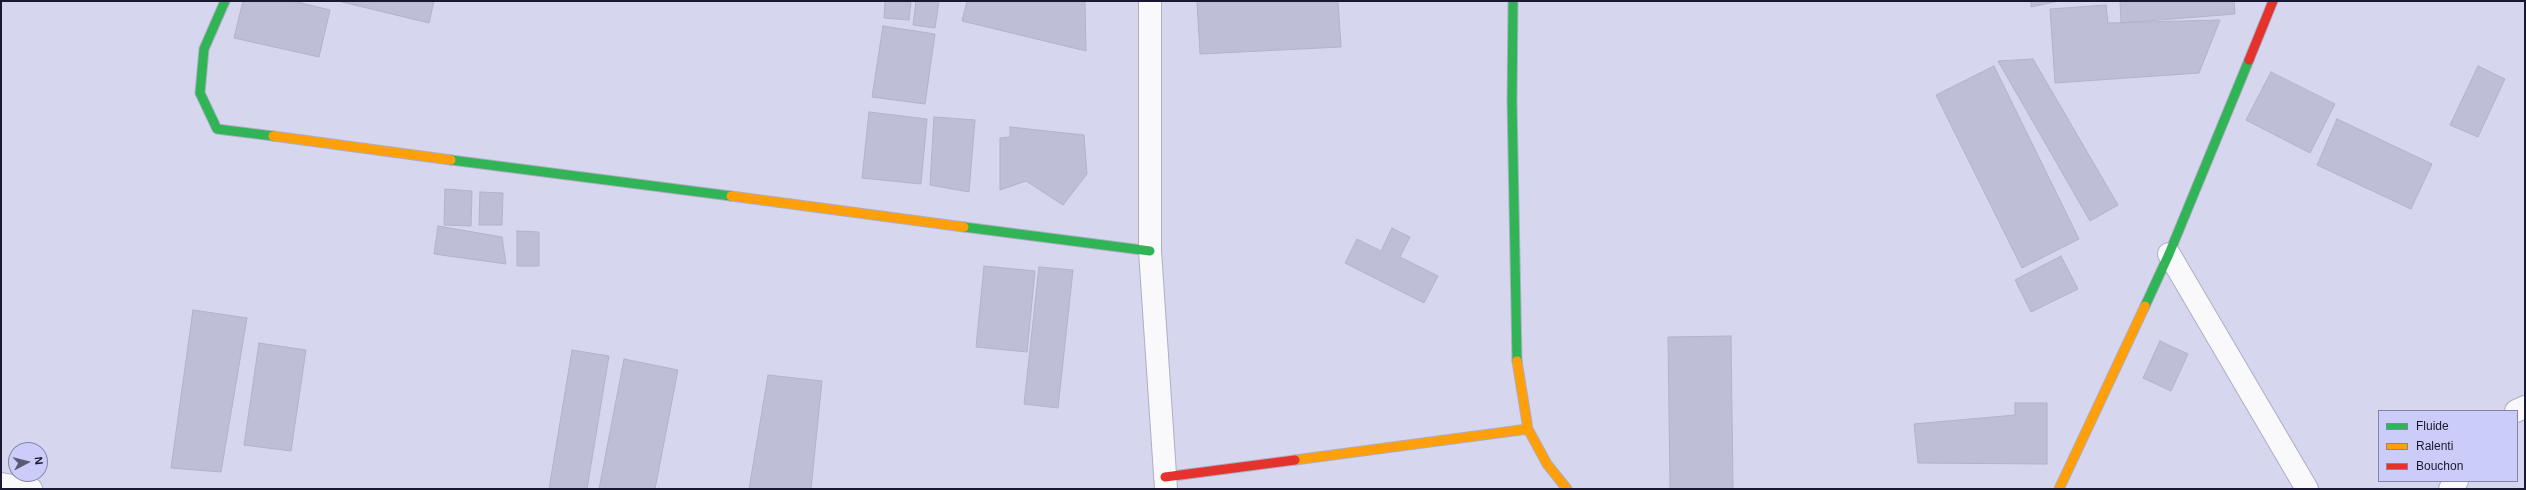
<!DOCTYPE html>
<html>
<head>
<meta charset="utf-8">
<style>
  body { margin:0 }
  #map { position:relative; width:2526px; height:490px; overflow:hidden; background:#d6d6ee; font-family:Helvetica,sans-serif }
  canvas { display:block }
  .frame { position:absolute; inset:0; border:2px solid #191832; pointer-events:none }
  .legend { position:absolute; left:2378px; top:410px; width:140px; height:72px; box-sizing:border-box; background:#ccccf8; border:1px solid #8484a9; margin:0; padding:5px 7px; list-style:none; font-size:12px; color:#191832 }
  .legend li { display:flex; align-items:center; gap:8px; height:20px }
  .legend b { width:20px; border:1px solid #8484a9 }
  .north { position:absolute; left:8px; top:442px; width:40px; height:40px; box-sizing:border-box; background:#ccccf8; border:1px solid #8484a9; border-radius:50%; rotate:83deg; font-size:11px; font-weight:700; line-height:16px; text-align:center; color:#191832 }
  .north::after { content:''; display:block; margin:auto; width:14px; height:18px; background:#5b5a74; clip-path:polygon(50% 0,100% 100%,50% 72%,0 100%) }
</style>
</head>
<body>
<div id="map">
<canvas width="2526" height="490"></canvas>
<div class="frame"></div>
<ul class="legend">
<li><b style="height:5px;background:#30b455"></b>Fluide</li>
<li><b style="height:5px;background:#ff9f0a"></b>Ralenti</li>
<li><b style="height:5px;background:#e5322d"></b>Bouchon</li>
</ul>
<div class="north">N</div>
</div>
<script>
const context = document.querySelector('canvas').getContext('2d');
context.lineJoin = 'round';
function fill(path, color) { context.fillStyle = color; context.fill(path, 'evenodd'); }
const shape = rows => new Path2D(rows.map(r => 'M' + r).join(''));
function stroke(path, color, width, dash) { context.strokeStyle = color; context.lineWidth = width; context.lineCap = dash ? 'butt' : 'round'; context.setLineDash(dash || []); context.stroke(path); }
const building = shape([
  [243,1,293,1,330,10,319,57,234,38,243,1],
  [338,1,434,1,429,23,338,1],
  [885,1,911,1,909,20,884,18,885,1],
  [916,1,939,1,935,28,913,25,916,1],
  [967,1,1085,1,1086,51,962,21,967,1],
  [1197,1,1338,1,1341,47,1200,54,1197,1],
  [2031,1,2059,1,2031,7,2031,1],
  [2120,1,2234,1,2235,14,2121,23,2120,1],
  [2106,5,2108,23,2220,20,2199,73,2055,83,2050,9,2106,5],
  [883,26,935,34,925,104,872,97,883,26],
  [2033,59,2118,205,2090,221,1998,61,2033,59],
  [1994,66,2079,239,2022,268,1936,95,1994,66],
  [2478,66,2505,79,2478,137,2450,125,2478,66],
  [2271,72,2335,104,2310,153,2246,120,2271,72],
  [869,112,927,119,921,184,862,178,869,112],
  [934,117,975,120,969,192,930,185,934,117],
  [2337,119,2432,164,2411,209,2317,165,2337,119],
  [1010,127,1084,135,1087,174,1063,205,1026,181,1000,190,1000,138,1010,137,1010,127],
  [445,189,472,191,471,226,444,225,445,189],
  [480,192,503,193,502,225,479,225,480,192],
  [438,226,502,237,506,264,434,254,438,226],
  [1392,228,1410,237,1400,257,1438,276,1424,303,1345,263,1357,239,1381,251,1392,228],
  [517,231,539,232,539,266,517,266,517,231],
  [2061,256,2078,289,2031,312,2015,280,2061,256],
  [984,266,1035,271,1027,352,976,347,984,266],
  [1039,267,1073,270,1058,408,1024,404,1039,267],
  [193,310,247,318,221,472,171,468,193,310],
  [1731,336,1733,489,1670,489,1668,337,1731,336],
  [2160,341,2188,354,2171,391,2143,378,2160,341],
  [259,343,306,350,291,451,244,445,259,343],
  [572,350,609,356,587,489,549,489,572,350],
  [624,359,678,370,655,489,599,489,624,359],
  [768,375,822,381,811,489,749,489,768,375],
  [2015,403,2047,403,2047,464,1918,463,1914,424,2015,415,2015,403]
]);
fill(building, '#bebed6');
stroke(building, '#b3b2ca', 1);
const street = shape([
  [1150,1,1150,251,1166,489],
  [2169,254,2307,489],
  [2516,411,2525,407],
  [1,484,31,489],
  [2450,489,2457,481]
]);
const fast = shape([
  [225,1,204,49,200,93,217,129,273,136],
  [1513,1,1512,101,1517,361],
  [451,160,731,196],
  [964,227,1150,251],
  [2145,306,2169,254,2249,60]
]);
const slow = shape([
  [273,136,451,160],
  [731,196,964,227],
  [1517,361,1528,429,1547,464,1567,489],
  [1295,460,1528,429],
  [2059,489,2145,306]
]);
const jam = shape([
  [2249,60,2273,1],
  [1165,477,1295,460]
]);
stroke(street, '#adadc5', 24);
stroke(fast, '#adadc5', 11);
stroke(slow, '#adadc5', 11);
stroke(jam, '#adadc5', 11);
stroke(street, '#f9f9fc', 22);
stroke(fast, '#30b455', 9);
stroke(slow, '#ff9f0a', 9);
stroke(jam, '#e5322d', 9);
</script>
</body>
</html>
